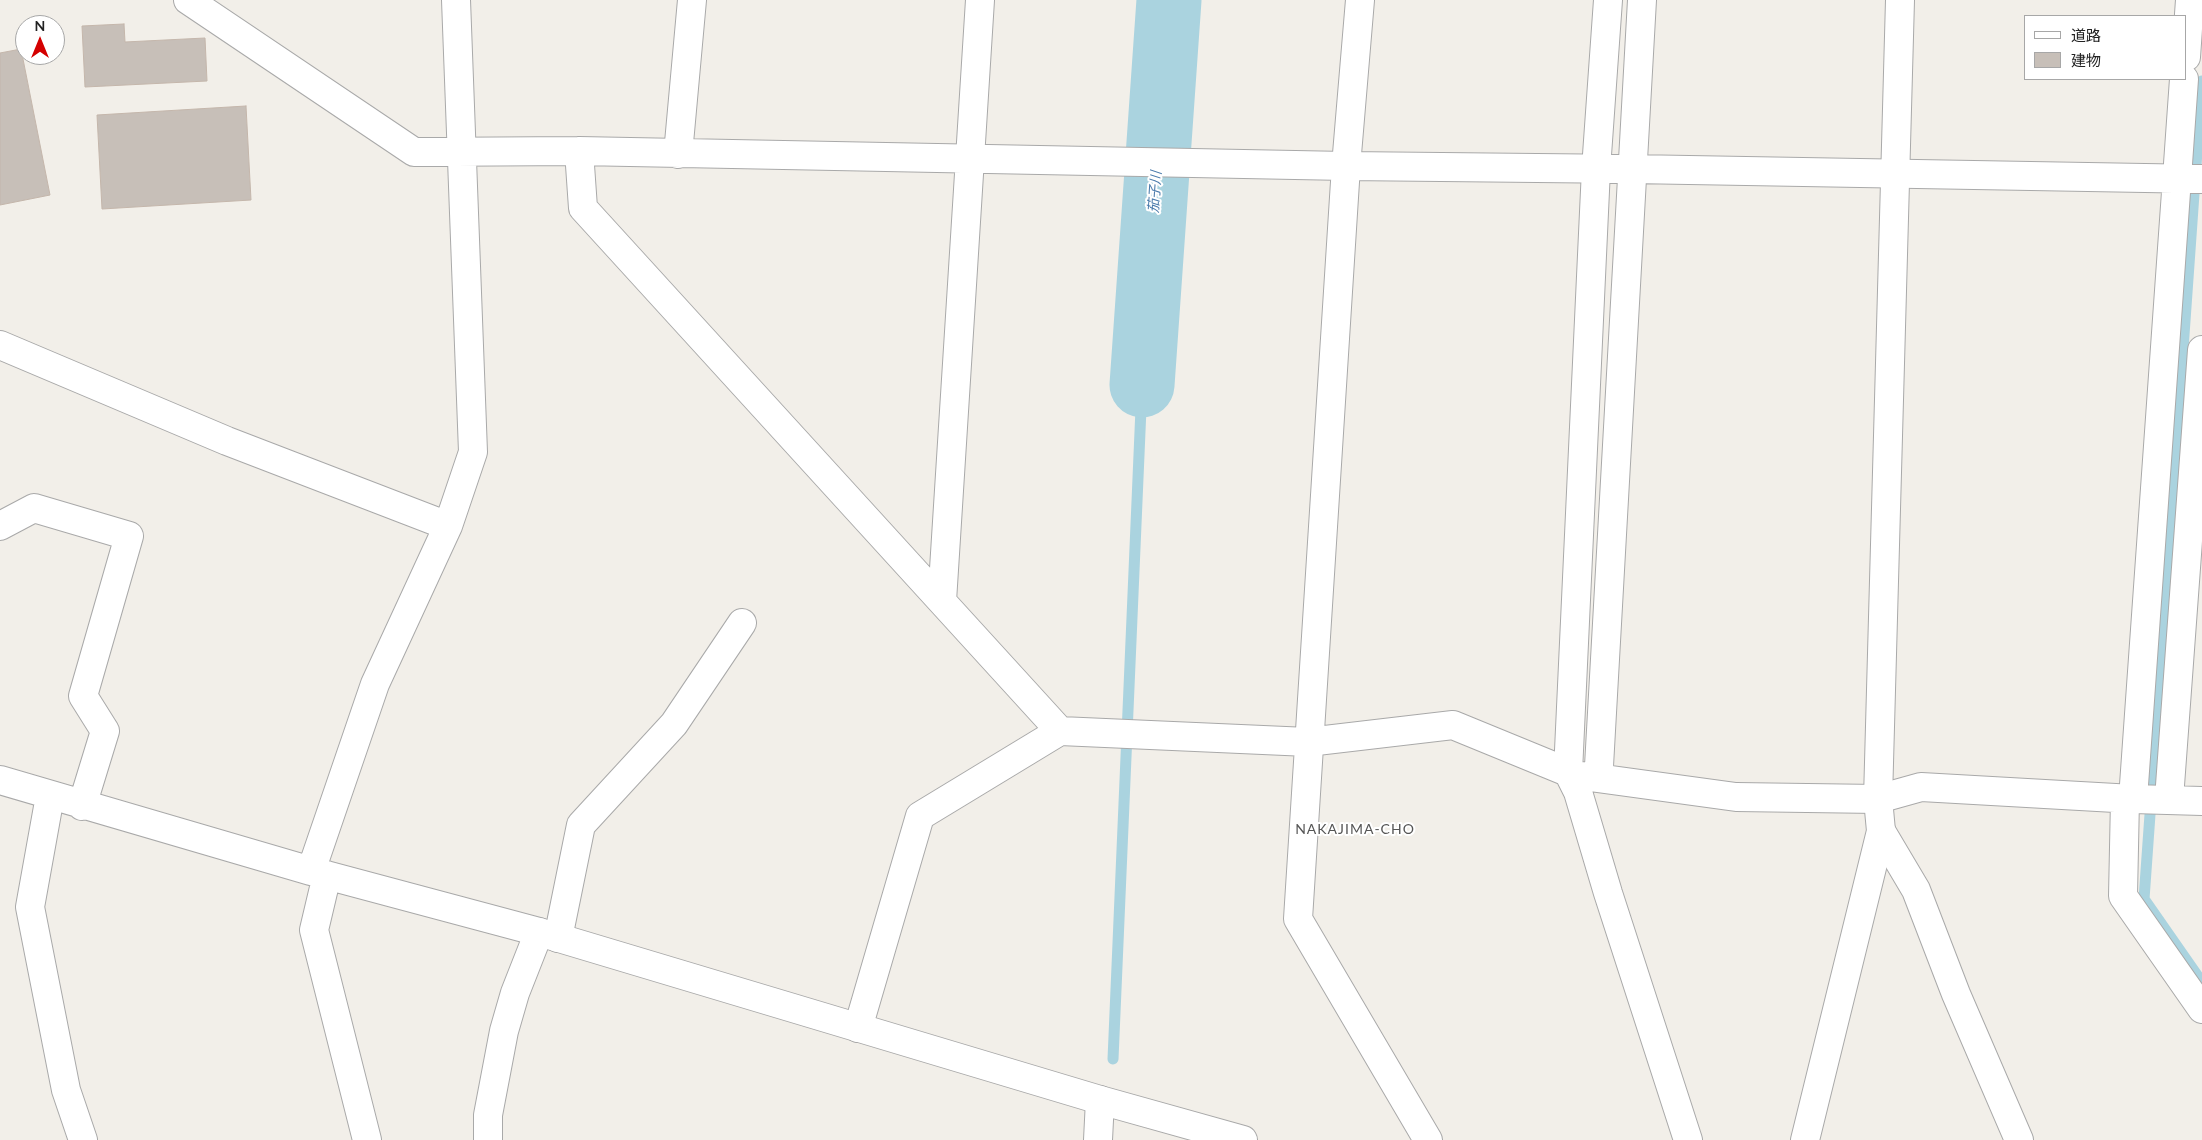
<!DOCTYPE html>
<html>
<head>
<meta charset="utf-8">
<style>
  body { margin:0 }
  #map { position:relative; width:2202px; height:1140px; overflow:hidden; background:#f2efe9; font-family:Lato,"Noto Sans JP",sans-serif }
  canvas { display:block }
  .legend { position:absolute; left:2024px; top:15px; width:162px; height:65px; box-sizing:border-box; background:#fff; border:1px solid #a7a7a7; margin:0; padding:6px 9px; list-style:none; font-size:15px; color:#222 }
  .legend li { display:flex; align-items:center; gap:10px; height:25px }
  .legend b { width:25px; border:1px solid #a7a7a7 }
  .north { position:absolute; left:15px; top:15px; width:50px; height:50px; box-sizing:border-box; background:#fff; border:1px solid #a7a7a7; border-radius:50%; rotate:0deg; font-size:14px; font-weight:700; line-height:20px; text-align:center; color:#222 }
  .north::after { content:''; display:block; margin:auto; width:18px; height:22px; background:#d40000; clip-path:polygon(50% 0,100% 100%,50% 72%,0 100%) }
</style>
</head>
<body>
<div id="map">
<canvas width="2202" height="1140"></canvas>
<ul class="legend">
<li><b style="height:6px;background:#fff"></b>道路</li>
<li><b style="height:14px;background:#c7bfb8"></b>建物</li>
</ul>
<div class="north">N</div>
</div>
<script>
const context = document.querySelector('canvas').getContext('2d');
context.lineJoin = 'round';
const shape = rows => new Path2D(rows.map(r => 'M' + r).join(''));
function stroke(path, color, width, dash) { context.strokeStyle = color; context.lineWidth = width; context.lineCap = dash ? 'butt' : 'round'; context.setLineDash(dash || []); context.stroke(path); }
function fill(path, color) { context.fillStyle = color; context.fill(path, 'evenodd'); }
function write(font, color, halo, rows, align = 'center') {
  context.font = font + ' Lato,"Noto Sans JP",sans-serif'; context.lineWidth = 4; context.setLineDash([]); context.textBaseline = 'middle'; context.strokeStyle = halo; context.fillStyle = color; for (const [text, x, y, turn = 0] of rows) {
    context.save(); context.translate(x, y); context.rotate((+turn || 0) * Math.PI / 180); context.textAlign = isNaN(turn) ? turn : align; if (halo) context.strokeText(text, 0, 0); context.fillText(text, 0, 0); context.restore();
  }
}
stroke(shape([
  [2202,81,2144,899,2202,982],
  [1113,1059,1142,385]
]), '#aad3df', 11);
stroke(shape([
  [1142,385,1169,0]
]), '#aad3df', 65);
const building = shape([
  [124,24,125,42,205,38,207,81,85,87,82,26,124,24],
  [21,49,50,195,0,205,0,53,21,49],
  [246,106,251,200,102,209,97,115,246,106]
]);
fill(building, '#c7bfb8');
stroke(building, '#c4b6ab', 1);
const minor = shape([
  [188,0,414,152,579,151,1346,166,1632,169,2202,179],
  [1360,0,1346,166,1298,919,1428,1140],
  [1608,0,1596,169,1568,772,1578,792,1608,893,1688,1140],
  [2186,57,2190,0],
  [579,151,583,208,1060,731,1308,742,1453,725,1575,775,1736,797,1878,799,1921,787,2133,799,2202,801],
  [678,154,692,0],
  [0,345,227,441,448,526],
  [0,526,34,508,129,536,83,696,105,731,82,806],
  [942,601,980,0],
  [1601,777,1599,766,1642,0],
  [0,780,311,871,539,932,515,993,504,1031,488,1115,488,1140],
  [50,796,30,907,66,1090,83,1140],
  [2125,799,2123,896,2202,1009],
  [2133,799,2184,79],
  [2169,799,2202,350],
  [1881,831,1916,890,1956,994,2019,1140],
  [311,871,375,684,448,526,473,452,456,0],
  [327,875,314,930,367,1140],
  [558,938,581,825,674,724,742,623],
  [858,1028,920,816,1060,731],
  [1098,1140,1100,1100]
]);
const tertiary = shape([
  [539,932,1100,1100,1243,1140],
  [1805,1140,1881,831,1878,799,1900,0]
]);
stroke(minor, '#a9a9a9', 30);
stroke(tertiary, '#a9a9a9', 30);
stroke(minor, '#fff', 28);
stroke(tertiary, '#fff', 28);
write('italic 14px', '#4a7aab', '#fff', [
  ["茄子川",1155,192,-86]
]);
context.letterSpacing = '1px';
write('14px', '#555', '#fff', [
  ["NAKAJIMA-CHO",1355,829]
]);
context.letterSpacing = '0px';
</script>
</body>
</html>
